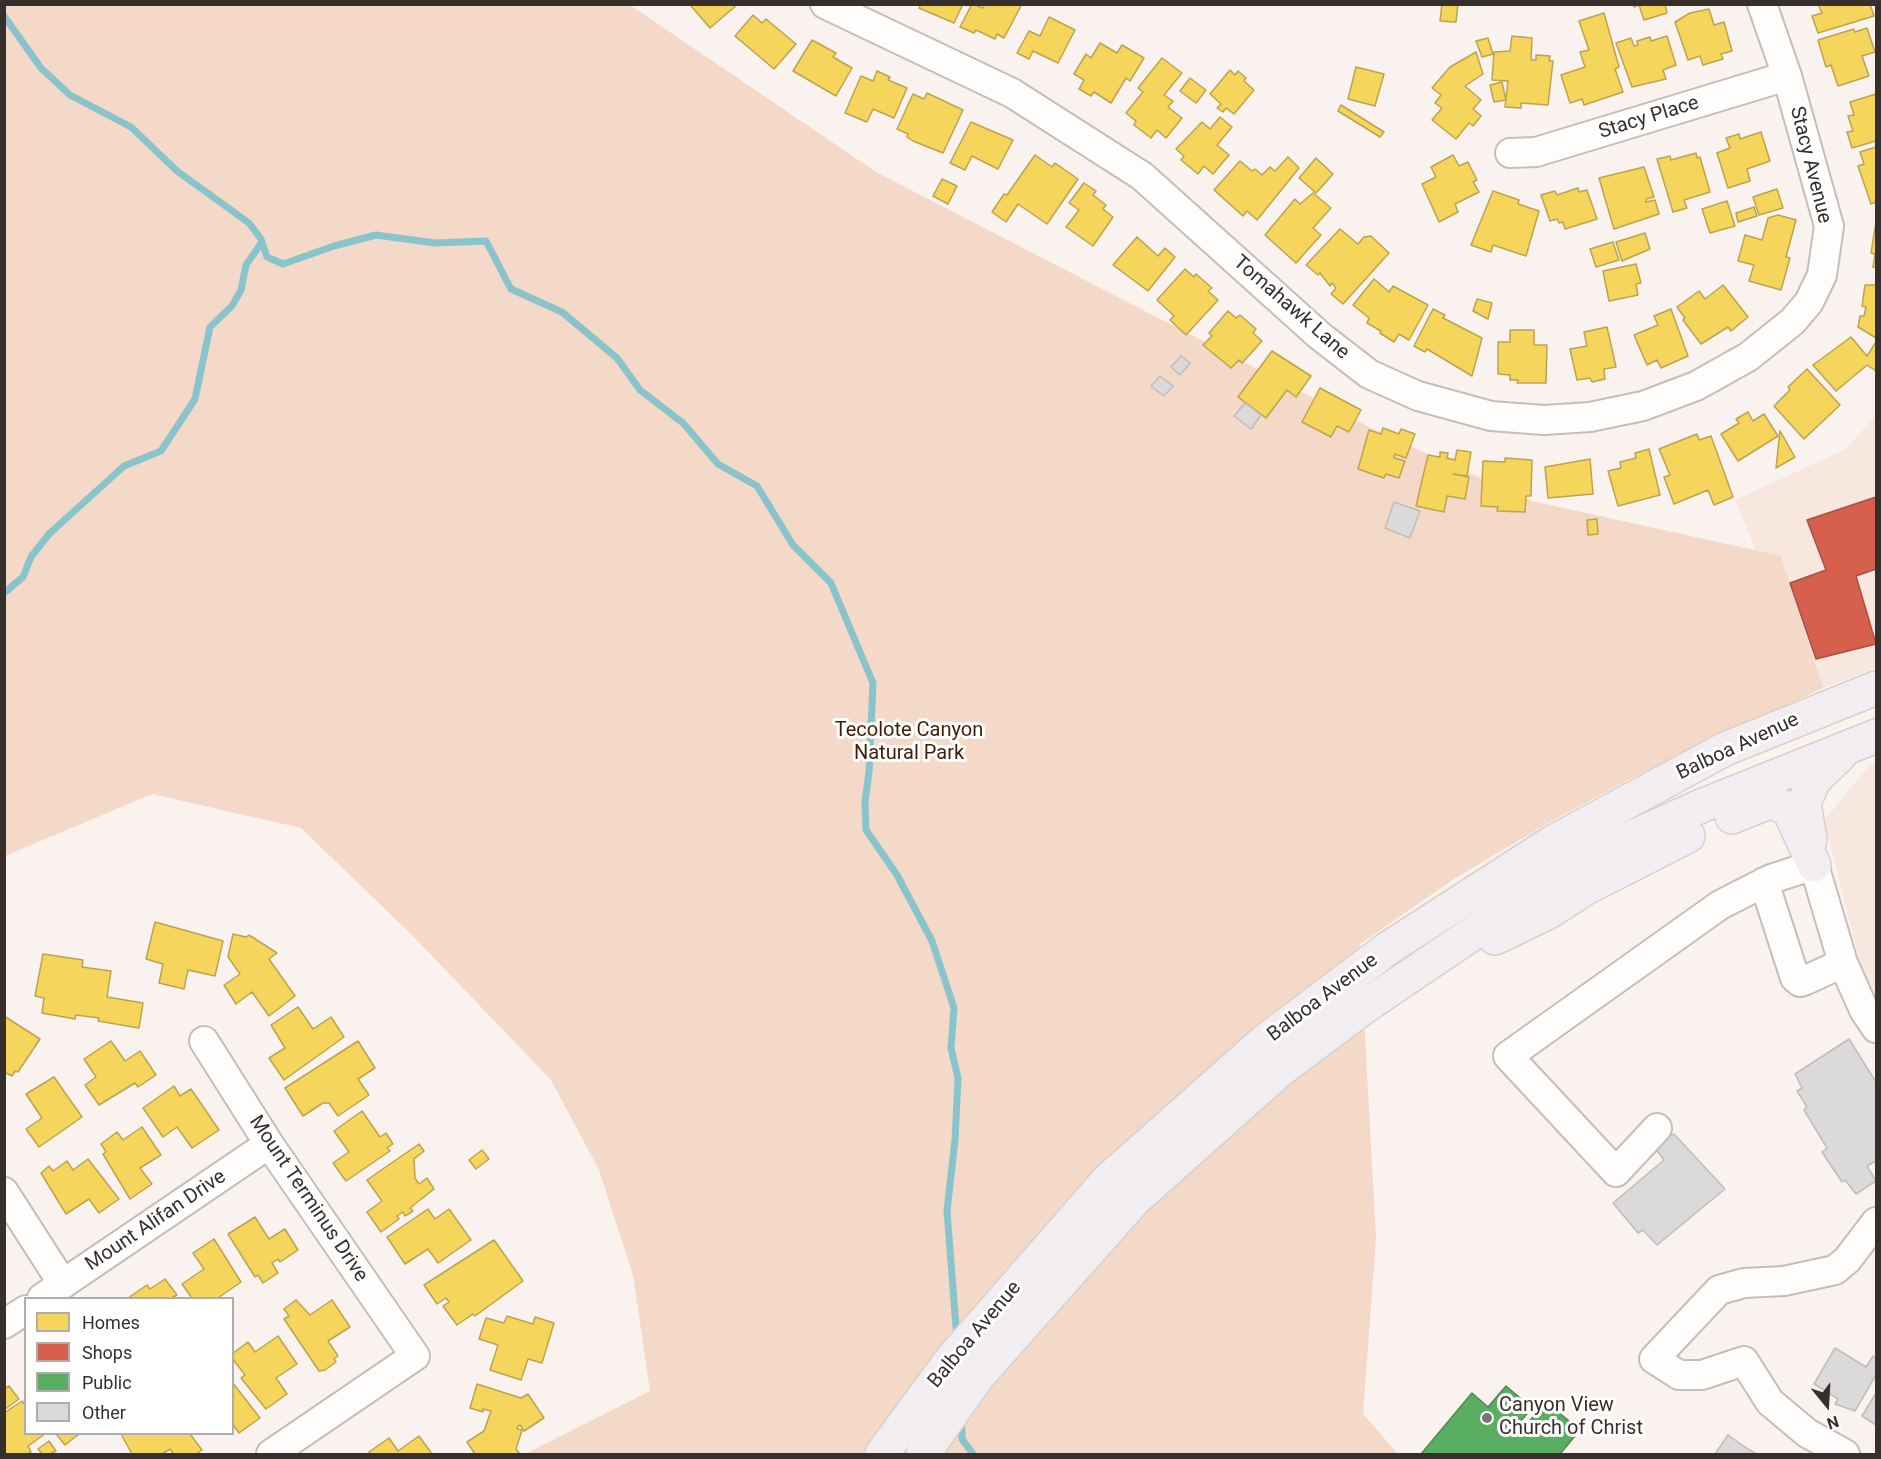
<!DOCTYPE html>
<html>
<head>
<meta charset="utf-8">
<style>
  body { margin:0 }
  #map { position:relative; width:1881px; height:1459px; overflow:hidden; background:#faf2ee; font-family:Roboto,sans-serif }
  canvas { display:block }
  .frame { position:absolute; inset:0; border:6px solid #362f2c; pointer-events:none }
  .legend { position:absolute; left:24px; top:1297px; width:210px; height:138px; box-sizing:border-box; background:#fff; border:2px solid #afacab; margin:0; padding:8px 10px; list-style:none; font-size:18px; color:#362f2c }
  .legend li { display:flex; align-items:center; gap:12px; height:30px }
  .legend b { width:30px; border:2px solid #afacab }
  .north { position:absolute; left:1797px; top:1375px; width:60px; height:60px; -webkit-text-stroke:4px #fff; paint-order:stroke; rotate:162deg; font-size:16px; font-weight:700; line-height:24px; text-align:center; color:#362f2c }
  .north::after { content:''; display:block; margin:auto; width:21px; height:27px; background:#362f2c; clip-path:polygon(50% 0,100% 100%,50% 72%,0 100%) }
</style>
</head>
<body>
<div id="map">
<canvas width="1881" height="1459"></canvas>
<div class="frame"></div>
<ul class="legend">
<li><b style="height:16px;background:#f6d55c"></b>Homes</li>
<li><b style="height:16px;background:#d6604d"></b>Shops</li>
<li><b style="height:16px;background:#5aae61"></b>Public</li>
<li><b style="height:16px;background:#dcd9da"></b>Other</li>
</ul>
<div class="north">N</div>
</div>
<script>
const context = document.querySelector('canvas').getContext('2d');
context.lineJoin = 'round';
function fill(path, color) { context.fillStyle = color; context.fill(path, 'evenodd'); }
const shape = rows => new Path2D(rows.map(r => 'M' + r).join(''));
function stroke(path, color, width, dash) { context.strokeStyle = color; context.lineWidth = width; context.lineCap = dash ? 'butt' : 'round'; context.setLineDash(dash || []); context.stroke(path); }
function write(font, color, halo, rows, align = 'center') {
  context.font = font + ' Roboto,sans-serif'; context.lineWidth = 6; context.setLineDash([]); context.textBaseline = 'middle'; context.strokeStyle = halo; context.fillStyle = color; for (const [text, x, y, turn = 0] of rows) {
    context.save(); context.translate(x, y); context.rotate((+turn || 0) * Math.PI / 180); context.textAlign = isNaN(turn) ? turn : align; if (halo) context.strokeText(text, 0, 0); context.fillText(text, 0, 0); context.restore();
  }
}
fill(shape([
  [1876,415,1876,668,1823,688,1780,608,1735,500,1846,449],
  [1876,764,1876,994,1862,969,1824,821,1869,766]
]), '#f7e7de');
fill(shape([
  [5,5,630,5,876,172,1375,430,1532,501,1781,556,1823,688,1638,775,1550,822,1454,879,1360,944,1376,1238,1363,1414,1398,1454,525,1454,650,1391,633,1275,599,1170,551,1080,412,935,301,828,152,794,5,856]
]), '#f4d8c8');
const homes = shape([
  [693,4,738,4,710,28,691,6,693,4],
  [921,4,963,4,954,23,919,8,921,4],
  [972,4,983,8,985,4,1022,4,1004,38,997,34,995,39,976,30,974,33,960,27,972,4],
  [1442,4,1458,4,1456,22,1440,21,1442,4],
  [1633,4,1665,4,1667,13,1644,20,1639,5,1634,7,1633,4],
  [1818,4,1870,4,1874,16,1818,33,1812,16,1822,13,1818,4],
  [1709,9,1714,25,1724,22,1732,51,1721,54,1723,59,1703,65,1700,56,1688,60,1675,22,1690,13,1709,9],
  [1604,13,1619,67,1615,69,1623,92,1584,105,1582,99,1570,103,1561,75,1585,67,1580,52,1589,50,1579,21,1604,13],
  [753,15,762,23,766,19,796,44,774,69,735,36,753,15],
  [1049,17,1075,30,1058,63,1033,51,1029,59,1017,53,1029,31,1040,36,1049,17],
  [1867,28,1875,52,1862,56,1869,76,1838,86,1831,65,1826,67,1818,40,1854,29,1855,32,1867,28],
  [1512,36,1532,38,1531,60,1536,60,1536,55,1550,56,1549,61,1553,61,1548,105,1521,103,1521,108,1505,107,1508,81,1492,80,1494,52,1510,51,1512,36],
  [1667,36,1676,65,1663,70,1666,79,1632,87,1616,43,1631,38,1634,46,1638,45,1637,41,1650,37,1651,41,1667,36],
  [1488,38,1493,54,1482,57,1476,41,1488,38],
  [812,40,836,53,833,57,852,68,836,96,793,71,812,40],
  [1100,43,1117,53,1122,45,1144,58,1130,81,1126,78,1111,103,1094,92,1091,96,1079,89,1084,80,1074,74,1086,54,1091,58,1100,43],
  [1476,52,1483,74,1465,86,1481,100,1473,109,1481,116,1473,126,1469,123,1456,139,1432,120,1442,108,1435,103,1441,95,1432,88,1450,67,1476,52],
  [1162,58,1182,73,1164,95,1173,101,1168,107,1182,118,1166,138,1157,130,1151,138,1134,125,1136,121,1126,113,1143,92,1138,88,1162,58],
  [1356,67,1384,74,1375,106,1348,99,1356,67],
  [1230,70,1235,75,1238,71,1246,78,1244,81,1254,90,1234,114,1226,108,1223,112,1217,108,1221,104,1210,94,1230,70],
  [877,71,890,77,888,80,907,88,894,118,873,109,867,122,845,113,861,76,873,81,877,71],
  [1190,78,1206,90,1196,103,1180,91,1190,78],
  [1502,82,1506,100,1494,102,1490,85,1502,82],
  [927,93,963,110,943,153,913,141,907,137,908,134,897,129,913,94,924,99,927,93],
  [1876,94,1876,141,1852,148,1847,132,1853,131,1848,116,1854,115,1850,102,1876,94],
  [1341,105,1384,132,1380,137,1338,111,1341,105],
  [1220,117,1232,127,1217,145,1229,155,1213,174,1204,166,1198,174,1181,160,1184,156,1176,149,1202,122,1210,129,1220,117],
  [971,122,1013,140,998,169,972,156,965,170,950,163,971,122],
  [1761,132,1770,161,1747,169,1750,181,1728,188,1717,153,1730,148,1726,138,1739,134,1740,139,1761,132],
  [1876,147,1876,202,1871,204,1858,166,1864,164,1860,152,1876,147],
  [1696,153,1697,158,1700,157,1710,192,1684,200,1687,208,1673,212,1657,159,1670,156,1671,160,1696,153],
  [1035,155,1052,167,1055,163,1078,179,1047,224,1018,204,1006,222,992,212,1004,194,1007,195,1035,155],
  [1453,155,1459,166,1468,162,1477,180,1473,182,1479,192,1455,204,1458,212,1439,222,1422,184,1436,177,1431,167,1453,155],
  [1288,157,1299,168,1257,220,1247,211,1243,216,1214,190,1240,161,1252,171,1255,169,1262,175,1270,167,1275,171,1288,157],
  [1316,158,1333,174,1316,193,1299,178,1316,158],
  [1644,167,1654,197,1646,199,1646,202,1655,200,1659,214,1614,229,1599,178,1644,167],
  [942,179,957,186,948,204,933,196,942,179],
  [1084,183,1096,191,1093,195,1106,205,1103,209,1113,217,1093,246,1066,227,1079,210,1069,203,1084,183],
  [1578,188,1579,192,1587,190,1597,219,1565,229,1563,222,1559,223,1557,219,1550,221,1541,195,1555,191,1557,195,1578,188],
  [1777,189,1783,208,1759,215,1753,197,1777,189],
  [1493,191,1519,200,1518,204,1539,211,1526,256,1493,245,1491,252,1471,245,1493,191],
  [1313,193,1331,208,1313,228,1321,235,1296,263,1265,235,1295,199,1300,204,1313,193],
  [1727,201,1735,226,1710,233,1702,209,1727,201],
  [1754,207,1757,216,1738,222,1736,213,1754,207],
  [1778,215,1796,220,1786,257,1790,258,1781,290,1749,281,1754,265,1738,261,1745,235,1762,240,1768,218,1778,215],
  [1876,222,1876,268,1873,267,1875,254,1871,253,1876,222],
  [1340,229,1358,244,1364,237,1371,236,1389,253,1343,304,1331,294,1336,288,1332,283,1330,286,1320,273,1318,275,1306,265,1340,229],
  [1645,233,1650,249,1622,261,1616,242,1645,233],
  [1137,237,1158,256,1165,248,1175,257,1148,291,1113,265,1137,237],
  [1613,242,1619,260,1596,267,1590,249,1613,242],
  [1636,264,1641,283,1636,284,1638,295,1609,301,1603,271,1636,264],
  [1185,269,1194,277,1196,274,1212,288,1208,291,1218,300,1186,335,1170,320,1174,316,1157,300,1185,269],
  [1374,279,1389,292,1393,286,1428,305,1409,340,1399,334,1394,342,1380,333,1381,331,1367,323,1369,318,1353,305,1374,279],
  [1723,285,1748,317,1731,331,1728,327,1701,344,1683,320,1685,318,1677,307,1699,291,1705,299,1723,285],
  [1865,285,1876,285,1876,338,1858,327,1860,316,1864,316,1866,307,1862,306,1865,285],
  [1477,299,1492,303,1488,319,1473,311,1477,299],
  [1433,309,1445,315,1443,318,1482,338,1472,376,1427,349,1425,352,1414,346,1433,309],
  [1671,309,1688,356,1661,368,1657,360,1647,365,1634,335,1658,325,1654,316,1671,309],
  [1228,311,1236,318,1240,315,1256,329,1253,333,1262,341,1242,363,1239,360,1231,368,1203,345,1212,336,1209,333,1228,311],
  [1607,327,1616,367,1604,369,1605,379,1592,382,1590,378,1577,380,1570,349,1587,346,1584,332,1607,327],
  [1510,330,1534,330,1534,345,1547,345,1546,383,1517,383,1518,380,1510,380,1510,375,1498,374,1498,342,1510,342,1510,330],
  [1851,337,1867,356,1876,342,1876,371,1867,365,1836,391,1813,365,1851,337],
  [1272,351,1311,376,1296,397,1287,390,1266,418,1238,397,1272,351],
  [1807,369,1840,405,1804,439,1774,406,1790,390,1788,387,1807,369],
  [1320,388,1361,410,1349,432,1337,426,1331,437,1302,422,1320,388],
  [1748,412,1753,421,1764,414,1778,436,1738,461,1721,434,1739,423,1736,419,1748,412],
  [1383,428,1399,434,1401,429,1415,434,1406,458,1395,454,1394,458,1405,461,1399,478,1386,474,1384,478,1358,469,1369,430,1381,434,1383,428],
  [1780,431,1795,457,1776,468,1780,431],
  [1697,434,1699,440,1711,436,1733,497,1714,505,1708,490,1674,504,1664,477,1670,475,1659,449,1697,434],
  [1649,449,1660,495,1618,506,1608,471,1621,468,1620,462,1636,458,1635,453,1649,449],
  [1457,450,1471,452,1467,476,1453,474,1469,477,1465,499,1447,496,1444,512,1416,506,1428,455,1440,457,1440,452,1448,453,1447,458,1455,460,1457,450],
  [1505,458,1532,460,1531,496,1526,496,1525,512,1497,511,1498,507,1481,506,1483,461,1505,462,1505,458],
  [1590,459,1593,494,1548,498,1545,467,1590,459],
  [1597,519,1598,534,1588,535,1587,520,1597,519],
  [155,922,223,941,215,976,188,970,184,989,159,983,163,964,146,959,155,922],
  [233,934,246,937,249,935,277,953,269,959,295,996,269,1016,252,992,236,1004,224,985,240,974,228,957,233,934],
  [43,954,83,960,82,967,111,971,107,997,143,1003,139,1028,98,1021,99,1018,76,1015,75,1019,42,1013,44,998,35,996,43,954],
  [298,1007,313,1029,331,1017,344,1037,284,1080,269,1058,285,1048,271,1025,298,1007],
  [4,1016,40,1039,18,1072,15,1071,12,1076,4,1072,4,1016],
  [111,1041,125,1061,140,1051,156,1075,138,1087,135,1083,99,1105,85,1085,96,1077,84,1059,111,1041],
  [358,1041,375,1068,358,1079,369,1095,338,1116,329,1103,323,1103,303,1116,285,1088,358,1041],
  [54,1077,82,1117,39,1147,26,1129,42,1118,26,1094,54,1077],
  [174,1086,180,1096,191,1089,219,1130,192,1148,177,1127,163,1137,143,1108,174,1086],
  [362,1111,380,1137,386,1133,393,1144,387,1148,390,1151,346,1181,333,1163,349,1152,334,1131,362,1111],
  [142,1127,161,1155,140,1168,152,1184,130,1199,103,1154,106,1152,101,1144,117,1132,123,1140,142,1127],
  [419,1144,424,1151,414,1159,415,1178,419,1184,427,1178,434,1189,410,1208,413,1211,405,1216,403,1212,397,1216,399,1219,381,1232,367,1212,382,1201,367,1180,419,1144],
  [482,1150,489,1159,476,1169,469,1160,482,1150],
  [88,1159,119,1199,99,1213,89,1199,66,1214,41,1173,49,1166,53,1171,67,1161,73,1170,88,1159],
  [428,1209,435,1219,449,1209,471,1240,438,1263,428,1249,405,1264,387,1237,428,1209],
  [255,1217,269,1239,285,1229,298,1250,280,1262,278,1259,272,1263,278,1273,263,1283,258,1275,255,1277,228,1234,255,1217],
  [214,1239,241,1282,218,1298,192,1298,182,1284,204,1269,193,1253,214,1239],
  [494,1240,523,1281,475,1316,473,1314,457,1325,443,1306,449,1302,446,1298,437,1304,424,1285,494,1240],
  [165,1279,177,1295,171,1298,128,1298,147,1285,150,1289,165,1279],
  [296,1300,310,1315,332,1300,350,1327,328,1341,338,1356,334,1359,336,1362,325,1370,319,1371,284,1319,289,1316,284,1309,296,1300],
  [507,1316,533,1324,535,1317,554,1323,542,1363,528,1359,521,1380,490,1370,498,1345,479,1339,486,1318,504,1323,507,1316],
  [278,1336,297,1364,276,1378,287,1394,266,1409,241,1378,245,1375,232,1358,232,1354,248,1342,255,1352,278,1336],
  [232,1382,260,1418,239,1433,232,1423,232,1382],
  [477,1384,521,1398,528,1394,544,1418,524,1431,520,1425,518,1426,517,1429,522,1430,516,1449,520,1454,475,1454,467,1442,484,1431,491,1411,483,1409,483,1412,470,1408,477,1384],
  [9,1386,19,1399,4,1410,4,1389,9,1386],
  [22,1401,26,1406,26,1434,45,1434,28,1446,31,1452,27,1454,4,1454,4,1413,22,1401],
  [56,1434,79,1434,65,1445,56,1434],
  [121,1434,190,1434,202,1450,196,1454,174,1454,170,1449,162,1454,132,1454,121,1434],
  [419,1436,432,1454,370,1454,369,1452,389,1438,398,1451,419,1436],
  [49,1441,56,1451,50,1454,42,1454,38,1449,49,1441]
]);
fill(homes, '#f6d55c');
stroke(homes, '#bca34e', 1.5);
const shops = shape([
  [1876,497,1876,569,1856,576,1876,644,1816,659,1790,583,1826,570,1807,520,1876,497]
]);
fill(shops, '#d6604d');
stroke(shops, '#a65143', 1.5);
const public = shape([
  [1506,1386,1532,1408,1514,1429,1519,1433,1546,1402,1580,1430,1560,1454,1421,1454,1472,1393,1488,1407,1506,1386]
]);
fill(public, '#5aae61');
stroke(public, '#4f8851', 1.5);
stroke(shape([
  [4,16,41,68,70,95,131,127,177,171,249,223,261,239,267,257,283,264,334,246,376,235,435,243,486,241,511,289,562,312,617,358,640,390,683,423,718,464,757,486,793,545,831,583,873,683,869,772,865,802,866,830,897,875,932,941,954,1008,951,1048,958,1078,955,1140,947,1211,956,1327],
  [4,593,23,577,31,557,49,534,124,466,161,451,195,399,210,327,232,306,241,290,246,265,262,242],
  [962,1429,962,1439,973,1454]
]), '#89c4cc', 7);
const building = shape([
  [1181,356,1190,363,1180,375,1171,367,1181,356],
  [1160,376,1173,386,1164,396,1151,386,1160,376],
  [1245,403,1261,415,1251,429,1234,416,1245,403],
  [1394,502,1420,511,1410,538,1385,528,1394,502],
  [1849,1039,1876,1082,1876,1161,1867,1166,1876,1181,1856,1194,1845,1180,1842,1182,1822,1152,1827,1148,1804,1110,1807,1107,1797,1091,1802,1088,1795,1074,1849,1039],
  [1674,1134,1725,1189,1657,1245,1643,1230,1638,1233,1613,1203,1664,1160,1650,1142,1674,1134],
  [1835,1348,1866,1367,1873,1356,1876,1358,1876,1375,1855,1411,1835,1404,1838,1399,1814,1384,1835,1348],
  [1876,1393,1876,1425,1862,1416,1876,1393],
  [1728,1435,1748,1449,1757,1454,1715,1454,1728,1435]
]);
fill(building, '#dcd9da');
stroke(building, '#c0bcbe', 1.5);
const minor = shape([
  [825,4,1012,93,1142,176,1320,336,1369,374,1418,396,1491,416,1544,420,1590,417,1643,406,1696,386,1748,357,1793,321,1809,302,1822,275,1829,226,1787,76,1762,4],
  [1510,153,1536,152,1787,76],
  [1764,882,1795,978,1800,982,1806,980,1843,963],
  [204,1041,269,1144,415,1356,271,1454],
  [1657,1128,1616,1172,1508,1056,1720,905,1771,879,1814,865,1843,963,1864,1010,1876,1028],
  [4,1192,63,1284],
  [42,1298,269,1144],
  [4,1324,26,1310],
  [1845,1454,1807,1433,1770,1402,1744,1361,1702,1375,1679,1375,1654,1359,1719,1290,1744,1283,1784,1281,1835,1270,1847,1260,1876,1222]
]);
const major = shape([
  [1732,817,1771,801,1789,810,1814,865],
  [1810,840,1804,803,1814,780,1840,755],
  [1495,938,1549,912,1586,888,1688,836],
  [882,1454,951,1360,1108,1180,1265,1041,1387,949,1553,842,1725,749,1876,688],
  [923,1454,978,1376,1134,1200,1280,1070,1364,1007,1534,892,1608,848,1701,806,1876,736]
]);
stroke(minor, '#c4beba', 32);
stroke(major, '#d5d1ce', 36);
stroke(minor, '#fefdfc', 28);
stroke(major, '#f2edf1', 33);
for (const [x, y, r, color] of [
  [1487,1418,6,"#7b7370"]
]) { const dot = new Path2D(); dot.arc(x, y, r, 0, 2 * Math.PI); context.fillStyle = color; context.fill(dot); stroke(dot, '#fff', 2); }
write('20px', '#362f2c', '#fff', [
  ["Stacy Place",1649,118,-17],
  ["Stacy Avenue",1810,165,76],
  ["Tomahawk Lane",1291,308,41],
  ["Balboa Avenue",1738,747,-25],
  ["Balboa Avenue",1323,998,-37],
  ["Mount Terminus Drive",308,1199,56],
  ["Mount Alifan Drive",156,1221,-34],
  ["Balboa Avenue",975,1335,-50]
]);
write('20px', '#431d01', '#fff', [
  ["Tecolote Canyon",909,731],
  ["Natural Park",909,754]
]);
write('20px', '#362f2c', '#fff', [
  ["Canyon View",1499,1406],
  ["Church of Christ",1499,1429]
], 'left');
</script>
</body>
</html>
